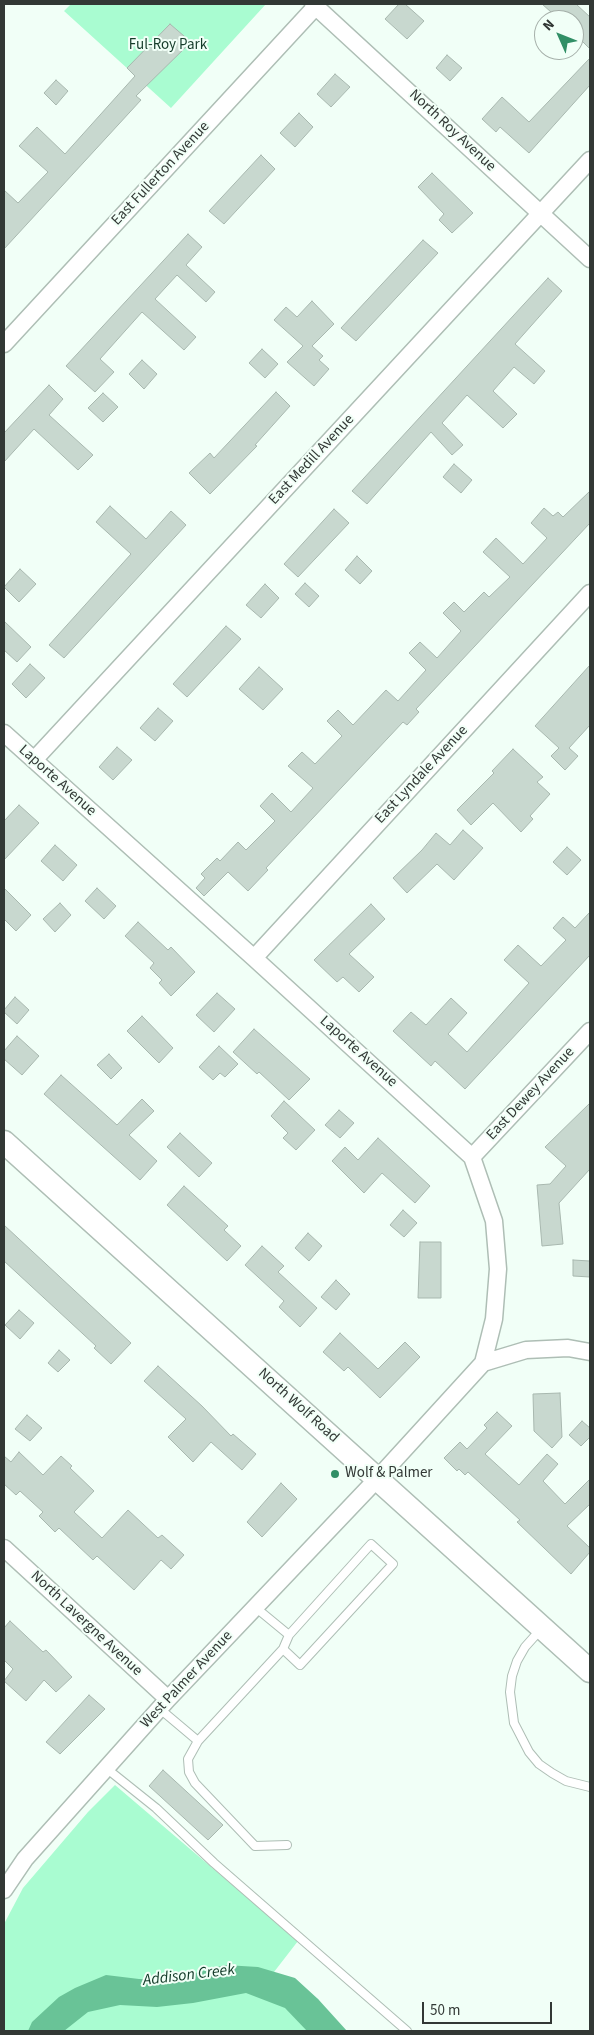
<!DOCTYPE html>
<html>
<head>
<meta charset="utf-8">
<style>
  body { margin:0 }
  #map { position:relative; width:594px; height:2035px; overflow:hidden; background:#f1fff7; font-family:"Source Sans 3",sans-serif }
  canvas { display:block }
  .frame { position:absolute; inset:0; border:5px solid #323835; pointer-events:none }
  .north { position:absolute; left:534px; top:10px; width:50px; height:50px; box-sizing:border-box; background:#f1fff7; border:1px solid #a5afa9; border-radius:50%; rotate:314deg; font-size:14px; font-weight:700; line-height:20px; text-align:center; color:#323835 }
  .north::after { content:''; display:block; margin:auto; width:18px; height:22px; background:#318f66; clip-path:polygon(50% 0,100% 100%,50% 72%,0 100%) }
  .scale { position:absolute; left:422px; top:2002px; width:130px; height:22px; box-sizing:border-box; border:2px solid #323835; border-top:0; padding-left:6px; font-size:15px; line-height:18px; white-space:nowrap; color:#323835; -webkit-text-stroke:4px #f1fff7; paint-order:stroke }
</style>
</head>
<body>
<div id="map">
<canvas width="594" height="2035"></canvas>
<div class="frame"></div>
<div class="north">N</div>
<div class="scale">50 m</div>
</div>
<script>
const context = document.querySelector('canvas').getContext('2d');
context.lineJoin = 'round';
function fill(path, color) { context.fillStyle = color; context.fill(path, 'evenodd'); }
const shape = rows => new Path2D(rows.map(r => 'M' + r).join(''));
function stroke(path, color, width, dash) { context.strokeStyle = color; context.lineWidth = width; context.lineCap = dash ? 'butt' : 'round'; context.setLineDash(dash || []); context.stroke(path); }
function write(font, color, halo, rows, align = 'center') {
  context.font = font + ' "Source Sans 3",sans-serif'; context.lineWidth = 4; context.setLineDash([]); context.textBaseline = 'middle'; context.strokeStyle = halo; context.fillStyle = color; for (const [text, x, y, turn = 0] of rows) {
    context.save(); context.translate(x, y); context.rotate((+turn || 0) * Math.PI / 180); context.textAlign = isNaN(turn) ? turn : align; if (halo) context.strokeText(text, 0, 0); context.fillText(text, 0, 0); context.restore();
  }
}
fill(shape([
  [71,4,266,4,171,108,64,11],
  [115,1785,298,1941,274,1972,318,1999,340,2031,4,2031,4,1924,23,1888,88,1812]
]), '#a9fcd1');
fill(shape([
  [225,1965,258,1967,295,1978,318,1999,347,2031,307,2031,285,2008,246,1993,193,2003,157,2007,120,2005,88,2012,64,2031,28,2031,32,2022,59,1997,75,1988,106,1975,139,1979,169,1980]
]), '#69c397');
const building = shape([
  [399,4,405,4,424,21,407,39,385,19,399,4],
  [542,4,576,4,590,17,590,49,574,33,574,20,560,20,542,4],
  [170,24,191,42,136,96,141,100,4,249,4,190,18,203,48,172,19,146,37,127,65,154,135,76,127,68,170,24],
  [447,55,462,68,450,81,436,68,447,55],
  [590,58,590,85,529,153,500,127,496,132,482,119,502,97,529,122,590,58],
  [335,74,350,87,331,107,317,94,335,74],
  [56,80,68,91,56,105,44,93,56,80],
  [299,113,313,127,295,147,280,133,299,113],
  [261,155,275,169,224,224,209,211,261,155],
  [432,173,473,213,452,233,439,220,444,214,418,187,432,173],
  [188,234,202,247,186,265,215,292,206,302,177,275,155,299,196,337,184,350,142,312,100,359,114,372,95,392,66,366,188,234],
  [423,240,438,253,356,341,341,328,423,240],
  [548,278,562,291,515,344,545,371,534,384,514,367,493,391,517,414,503,428,467,395,442,423,463,445,452,455,431,432,367,504,352,491,548,278],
  [312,301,334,324,312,346,323,356,319,360,329,369,314,386,287,362,303,346,274,320,286,307,297,317,312,301],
  [262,349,278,364,265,378,249,363,262,349],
  [142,360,157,374,144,389,129,374,142,360],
  [49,385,63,399,49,415,93,455,78,470,34,429,4,462,4,433,49,385],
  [276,392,290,406,255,445,257,446,210,494,189,473,210,453,214,458,276,392],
  [103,393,118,407,103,422,88,408,103,393],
  [454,464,472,480,461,493,443,477,454,464],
  [590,491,590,523,416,709,419,712,407,725,403,722,266,868,268,870,248,891,228,872,204,896,196,888,205,878,201,874,217,858,220,861,238,842,246,850,275,821,260,806,272,793,291,812,313,788,288,766,302,752,315,764,342,736,327,721,338,710,353,725,386,690,398,701,426,670,409,653,420,642,437,658,461,631,443,613,454,602,464,612,484,592,489,597,510,577,483,552,496,538,523,564,547,538,531,523,544,508,553,516,558,512,563,517,590,491],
  [110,506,146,539,171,511,186,525,64,658,49,645,131,554,96,522,110,506],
  [334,509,349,523,298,577,284,564,334,509],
  [357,556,372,571,360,584,345,570,357,556],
  [20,569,36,584,19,602,4,587,20,569],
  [305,583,319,596,309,607,295,594,305,583],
  [265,584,279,598,261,618,246,605,265,584],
  [4,621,31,647,17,662,4,650,4,621],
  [226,626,241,639,187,697,173,684,226,626],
  [30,664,45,678,26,698,12,684,30,664],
  [590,665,590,725,569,748,578,756,565,770,551,756,559,748,535,726,590,665],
  [259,667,283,689,263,710,239,689,259,667],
  [158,708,173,721,155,741,140,728,158,708],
  [117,747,132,760,113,780,99,767,117,747],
  [513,749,543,777,537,782,550,794,530,816,533,819,521,832,493,803,471,825,457,810,494,773,492,771,513,749],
  [19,805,39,823,4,860,4,821,19,805],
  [463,830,483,848,454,880,437,864,407,893,393,878,422,850,436,833,450,845,463,830],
  [55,845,77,865,63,881,41,861,55,845],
  [567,847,581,860,567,875,553,862,567,847],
  [4,888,31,915,16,931,4,919,4,888],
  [97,888,116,906,104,919,85,901,97,888],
  [60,903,71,915,55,932,43,919,60,903],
  [371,904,385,919,349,954,374,977,359,992,343,977,337,982,314,960,371,904],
  [590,912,590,955,465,1089,435,1061,431,1066,393,1031,411,1012,426,1025,451,998,467,1013,448,1034,467,1052,529,983,504,960,518,945,541,966,566,940,553,928,563,917,575,928,590,912],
  [138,922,168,950,171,947,195,972,171,996,159,983,162,980,150,968,154,963,125,936,138,922],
  [217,993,235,1009,214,1032,196,1015,217,993],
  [15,997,29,1010,17,1024,4,1012,4,1010,15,997],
  [142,1016,173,1048,159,1063,127,1031,142,1016],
  [254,1029,310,1079,289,1100,259,1072,257,1074,233,1052,254,1029],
  [17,1036,39,1056,22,1075,4,1059,4,1051,17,1036],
  [219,1046,238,1064,225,1077,220,1073,213,1080,199,1067,219,1046],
  [109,1054,122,1068,111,1079,97,1065,109,1054],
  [61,1075,117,1125,142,1099,154,1111,129,1135,157,1161,140,1180,44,1094,61,1075],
  [284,1101,315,1130,296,1150,283,1138,288,1133,271,1116,284,1101],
  [590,1103,590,1169,559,1203,563,1244,542,1246,537,1185,550,1184,566,1166,545,1147,590,1103],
  [339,1110,354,1123,340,1138,325,1125,339,1110],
  [180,1133,212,1163,199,1177,167,1147,180,1133],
  [378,1138,430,1186,415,1203,382,1173,364,1193,332,1161,345,1147,358,1160,378,1138],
  [184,1186,228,1226,224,1230,241,1246,227,1261,167,1205,184,1186],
  [403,1210,417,1223,404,1237,390,1225,403,1210],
  [4,1225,131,1343,111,1364,94,1348,96,1346,4,1261,4,1225],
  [308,1233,322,1246,309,1261,295,1248,308,1233],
  [420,1242,441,1242,441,1298,418,1298,420,1242],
  [262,1246,284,1266,278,1272,317,1308,300,1327,279,1307,284,1301,245,1265,262,1246],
  [573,1260,590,1261,590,1277,573,1276,573,1260],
  [336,1280,350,1294,336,1310,321,1297,336,1280],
  [19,1310,34,1323,20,1339,5,1325,19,1310],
  [340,1333,378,1369,405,1342,420,1357,380,1398,348,1367,344,1371,323,1352,340,1333],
  [59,1350,70,1360,58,1372,48,1363,59,1350],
  [158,1366,202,1406,231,1436,233,1434,256,1454,242,1470,211,1442,193,1462,168,1437,186,1419,144,1381,158,1366],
  [560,1393,562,1437,552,1448,534,1431,533,1394,560,1393],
  [497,1412,512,1426,485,1454,519,1485,547,1454,558,1464,543,1481,565,1504,590,1479,590,1504,567,1526,590,1548,590,1552,571,1574,517,1522,520,1520,468,1472,465,1475,459,1469,457,1471,444,1458,460,1442,467,1449,487,1428,484,1425,497,1412],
  [27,1415,42,1428,30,1441,15,1429,27,1415],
  [582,1421,590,1428,590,1437,581,1446,569,1435,582,1421],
  [19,1452,43,1475,61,1456,72,1466,70,1468,94,1491,74,1512,102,1538,128,1510,158,1538,162,1535,184,1555,171,1569,161,1560,134,1590,97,1556,93,1560,59,1528,55,1532,39,1516,43,1512,20,1491,16,1495,4,1484,4,1456,11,1462,19,1452],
  [281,1483,297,1499,262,1537,247,1522,281,1483],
  [10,1621,43,1652,46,1650,72,1677,56,1692,44,1680,26,1701,4,1681,13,1669,4,1660,4,1628,10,1621],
  [89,1695,105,1709,60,1754,46,1742,89,1695],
  [163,1770,223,1825,208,1840,149,1786,163,1770]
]);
fill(building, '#c8d8cf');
stroke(building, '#a8b8af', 1);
const lane = shape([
  [255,1607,289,1635],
  [541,1629,525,1647,517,1661,512,1676,510,1692,514,1723,529,1752,539,1764,552,1773,566,1781,590,1787],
  [160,1709,198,1741,283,1649,289,1635,371,1544,393,1564,300,1665,283,1649],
  [198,1741,188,1759,189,1772,195,1783,255,1846,287,1845],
  [106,1768,156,1808,214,1863,407,2031]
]);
const street = shape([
  [313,4,590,259],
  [4,344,318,4],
  [4,733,254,958,472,1157,494,1221,498,1269,494,1319,483,1363,378,1478,168,1699,25,1859,4,1890],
  [34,760,590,160],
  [254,958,590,593],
  [472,1157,590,1031],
  [483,1363,526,1350,568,1348,590,1352],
  [4,1548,168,1699]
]);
const secondary = shape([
  [4,1142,590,1671]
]);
stroke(lane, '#aebeb5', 10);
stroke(street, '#aebeb5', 19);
stroke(secondary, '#aebeb5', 25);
stroke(lane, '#fff', 8);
stroke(street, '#fff', 16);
stroke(secondary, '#fff', 22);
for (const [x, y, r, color] of [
  [335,1474,5,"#318f66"]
]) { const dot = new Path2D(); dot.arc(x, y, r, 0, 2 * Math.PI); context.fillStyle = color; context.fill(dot); stroke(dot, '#f1fff7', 2); }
write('15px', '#143b29', '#f1fff7', [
  ["Ful-Roy Park",168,46]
]);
write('15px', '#323835', '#f1fff7', [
  ["North Roy Avenue",452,131,43],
  ["East Fullerton Avenue",161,174,-47],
  ["East Medill Avenue",312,460,-47],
  ["East Lyndale Avenue",422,775,-47],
  ["Laporte Avenue",57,781,42],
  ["Laporte Avenue",358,1052,42],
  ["East Dewey Avenue",531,1094,-47],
  ["North Wolf Road",298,1406,42],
  ["North Lavergne Avenue",86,1624,43],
  ["West Palmer Avenue",187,1680,-47]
]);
write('15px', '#323835', '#f1fff7', [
  ["Wolf & Palmer",345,1474]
], 'left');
write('italic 16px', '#103826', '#f1fff7', [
  ["Addison Creek",189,1976,-7]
]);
</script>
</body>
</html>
